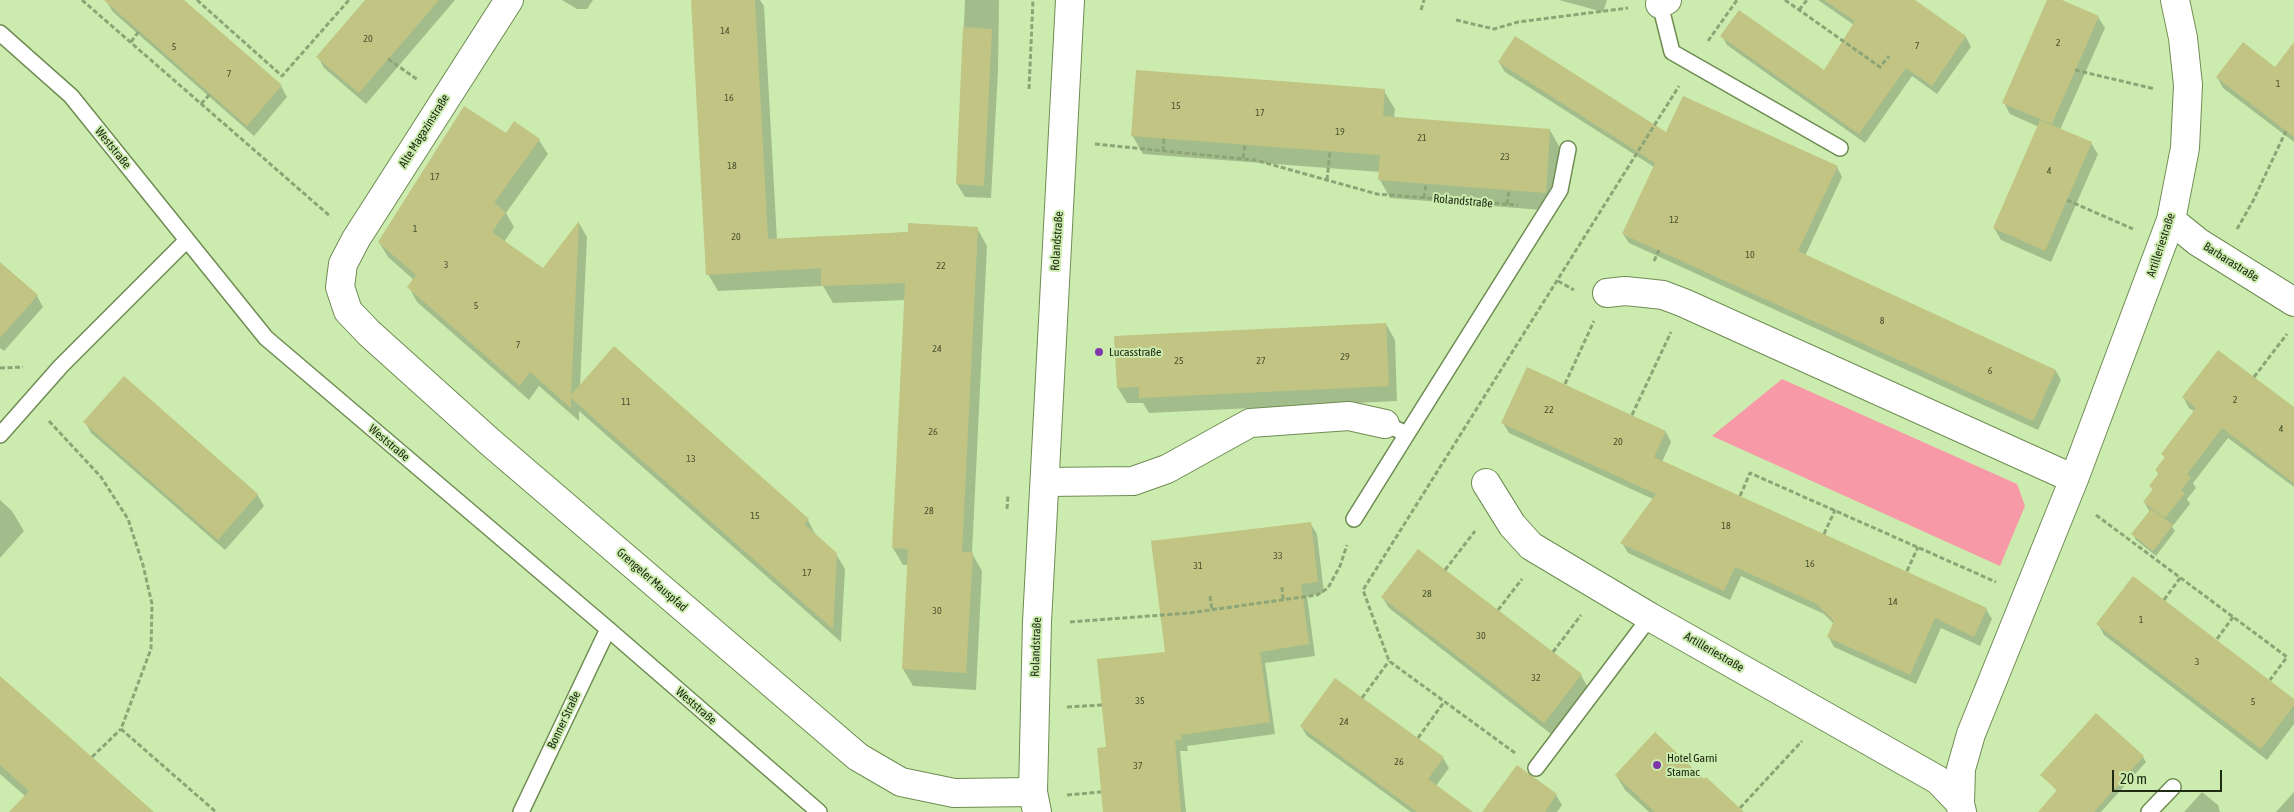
<!DOCTYPE html>
<html>
<head>
<meta charset="utf-8">
<style>
  body { margin:0 }
  #map { position:relative; width:2294px; height:812px; overflow:hidden; background:#ccecaf; font-family:"Asap Condensed",sans-serif }
  canvas { display:block }
  .scale { position:absolute; left:2112px; top:770px; width:110px; height:22px; box-sizing:border-box; border:2px solid #202b14; border-top:0; padding-left:6px; font-size:15px; line-height:18px; white-space:nowrap; color:#202b14; -webkit-text-stroke:4px #ccecaf; paint-order:stroke }
</style>
</head>
<body>
<div id="map">
<canvas width="2294" height="812"></canvas>
<div class="scale">20 m</div>
</div>
<script>
const context = document.querySelector('canvas').getContext('2d');
context.lineJoin = 'round';
function fill(path, color) { context.fillStyle = color; context.fill(path, 'evenodd'); }
const shape = rows => new Path2D(rows.map(r => 'M' + r).join(''));
function stroke(path, color, width, dash) { context.strokeStyle = color; context.lineWidth = width; context.lineCap = dash ? 'butt' : 'round'; context.setLineDash(dash || []); context.stroke(path); }
function write(font, color, halo, rows, align = 'center') {
  context.font = font + ' "Asap Condensed",sans-serif'; context.lineWidth = 4; context.setLineDash([]); context.textBaseline = 'middle'; context.strokeStyle = halo; context.fillStyle = color; for (const [text, x, y, turn = 0] of rows) {
    context.save(); context.translate(x, y); context.rotate((+turn || 0) * Math.PI / 180); context.textAlign = isNaN(turn) ? turn : align; if (halo) context.strokeText(text, 0, 0); context.fillText(text, 0, 0); context.restore();
  }
}
fill(shape([
  [1782,379,2017,484,2025,506,2000,566,1712,436]
]), '#f899a7');
fill(shape([
  [183,0,281,86,287,97,254,136,113,12,106,1],
  [367,0,455,0,366,104,324,68,318,57],
  [562,0,593,0,587,9,577,9],
  [692,0,760,0,764,6,777,240,977,228,987,246,972,553,982,571,976,690,913,686,903,669,908,565,903,565,893,548,906,300,833,303,823,286,718,291,708,274],
  [965,0,1009,0,999,0,998,71,991,198,965,197,957,184],
  [1559,0,1607,0,1603,12],
  [1818,0,1913,0,1966,37,1971,47,1937,94,1912,76,1865,143,1727,45,1722,36,1825,72,1854,25],
  [2048,0,2058,0,2098,17,2105,28,2060,130,2091,143,2098,154,2051,262,2001,240,1994,228,2039,127,2010,114,2004,103],
  [1499,62,1667,134,1837,167,1842,177,1805,256,2056,371,2061,380,2038,430,1629,243,1623,234,1654,167,1505,72],
  [2294,62,2294,142,2223,88,2217,77,2275,68],
  [1384,91,1395,109,1394,118,1550,130,1560,148,1555,211,1390,198,1380,180,1380,172,1143,154,1132,135],
  [506,134,539,140,548,154,506,213,514,227,504,242,544,270,579,223,587,237,580,387,614,348,808,520,816,536,836,554,845,569,841,642,579,411,579,421,539,386,529,400,417,302,409,287,414,280,388,257,379,242],
  [0,264,37,296,43,307,4,351,0,348],
  [1386,324,1395,340,1397,401,1149,413,1143,403,1127,403,1118,388,1116,337],
  [2183,397,2294,409,2294,487,2228,438,2193,483,2196,488,2187,499,2190,504,2172,527,2175,531,2156,556,2136,540,2133,534,2150,512,2144,502,2153,490,2150,486,2159,475,2156,470,2165,458,2163,454,2195,412,2189,408],
  [85,422,257,494,264,506,225,550,91,433],
  [1503,423,1666,432,1671,442,1662,462,1986,609,1992,619,1980,646,1941,628,1916,684,1834,647,1828,636,1834,624,1824,614,1741,576,1730,600,1628,553,1622,543,1653,499,1509,433],
  [0,500,12,511,24,531,0,558],
  [1310,523,1317,534,1324,593,1307,596,1315,656,1265,663,1275,734,1187,746,1188,751,1180,751,1186,812,1104,812,1107,748,1166,653],
  [1382,597,1581,675,1587,686,1551,734,1389,608],
  [2098,624,2294,703,2294,724,2267,760,2104,635],
  [0,677,153,812,11,812,25,796,0,774],
  [1301,726,1443,758,1449,768,1436,786,1471,812,1411,812,1307,736],
  [2143,757,2146,762,2101,812,2042,812,2058,792,2042,775],
  [1518,767,1556,795,1562,805,1557,812,1484,812],
  [1616,775,1704,780,1743,812,1649,812,1625,790],
  [2202,792,2218,805,2220,812,2184,812],
  [2294,792,2294,812,2276,812]
]), '#0003');
fill(shape([
  [104,0,184,0,282,85,247,126],
  [365,0,439,0,359,93,316,57],
  [691,0,755,0,768,239,908,232,908,223,978,227,962,552,973,552,966,673,902,669,908,549,892,548,905,283,821,286,821,268,706,275],
  [1824,0,1915,0,1966,36,1932,86,1906,68,1859,134,1720,36,1739,10,1824,70,1855,21],
  [2047,0,2062,0,2099,16,2052,124,2002,103],
  [963,27,992,29,984,186,956,184],
  [1515,36,1666,132,1683,96,1838,166,1798,251,2056,370,2033,421,1622,234,1655,163,1498,62],
  [2243,42,2275,67,2294,42,2294,137,2216,77],
  [1136,70,1385,89,1383,116,1550,129,1546,193,1378,180,1380,155,1131,136],
  [464,106,506,133,514,121,540,139,494,203,506,212,492,232,543,268,579,221,571,395,614,346,809,519,804,524,837,553,833,629,571,398,571,408,530,372,520,386,407,287,416,275,378,242],
  [2040,120,2092,142,2045,251,1993,228],
  [0,262,38,295,0,338],
  [1386,323,1389,386,1139,398,1139,387,1117,388,1114,336],
  [2218,350,2294,407,2294,483,2222,428,2187,474,2191,477,2181,490,2185,493,2165,518,2143,502,2153,489,2149,486,2159,473,2155,470,2165,457,2161,454,2196,408,2182,397],
  [1527,367,1666,431,1654,457,1987,608,1974,637,1935,618,1910,675,1827,637,1834,621,1817,604,1735,567,1724,591,1620,543,1656,494,1501,423],
  [124,376,258,494,218,540,83,422],
  [2151,509,2173,525,2153,551,2131,534],
  [1311,522,1318,582,1301,584,1309,644,1260,652,1270,722,1181,735,1182,740,1175,740,1181,812,1103,812,1097,748,1106,747,1097,659,1165,652,1151,541],
  [1418,549,1582,674,1544,723,1381,597],
  [2133,576,2294,699,2294,705,2261,749,2096,624],
  [0,676,92,757,154,812,9,812,29,791,0,765],
  [1335,678,1444,757,1428,779,1473,812,1417,812,1300,726],
  [2096,713,2144,756,2094,812,2038,812,2057,790,2040,775],
  [1655,732,1704,779,1706,777,1744,812,1655,812,1615,775],
  [1517,765,1557,794,1545,812,1482,812]
]), '#c1c482');
const service = shape([
  [1660,4,1672,52,1840,148],
  [0,33,71,96,266,338,608,629,819,812],
  [1385,424,1407,434,1560,190,1568,149],
  [0,435,61,366,187,240],
  [1354,519,1407,434],
  [1536,768,1650,617],
  [521,812,608,629],
  [2149,812,2173,787]
]);
const minor = shape([
  [509,0,356,239,343,264,340,287,348,311,369,333,490,442,858,757,901,782,954,793,1033,792],
  [1660,4,1667,0],
  [2171,220,2198,242,2294,302],
  [1607,293,1625,291,1645,293,1663,295,1684,303,2074,479],
  [1045,482,1133,481,1167,469,1250,423,1349,416,1385,424],
  [1486,483,1512,525,1531,546,1650,617,1938,780,1960,803],
  [1962,812,1960,803,1961,769,1971,734,2074,479,2171,220,2185,148,2188,85,2183,38,2175,0]
]);
const secondary = shape([
  [1037,812,1033,792,1037,622,1070,0]
]);
stroke(service, '#6f8c53', 18);
stroke(minor, '#6f8c53', 30);
stroke(secondary, '#6f8c53', 30);
stroke(shape([
  [82,0,331,217],
  [197,0,282,76,349,0],
  [1785,0,1880,67,1889,56],
  [1421,10,1424,0],
  [1799,10,1807,0],
  [1456,20,1494,29,1518,22,1628,8],
  [1708,41,1737,0],
  [131,42,139,31],
  [388,59,418,80],
  [2075,70,2155,89],
  [1029,89,1033,0],
  [201,104,210,94],
  [1095,144,1255,160,1377,194,1518,205],
  [1163,151,1164,138],
  [1243,158,1245,144],
  [1327,180,1330,151],
  [1424,198,1426,184],
  [2067,200,2133,229],
  [1507,204,1509,190],
  [2237,229,2253,201,2286,131],
  [1654,261,1659,250],
  [1558,281,1574,290],
  [0,368,23,367],
  [2254,377,2287,334],
  [1565,384,1594,321],
  [1632,415,1671,332],
  [49,421,101,477,128,519,143,565,152,604,151,649,121,729,216,812],
  [1740,496,1750,473,1996,582],
  [1007,509,1008,495],
  [2096,515,2287,657,2270,680],
  [1824,534,1835,510],
  [1445,570,1475,531],
  [1907,571,1918,547],
  [1282,587,1283,600],
  [1210,596,1212,610],
  [2164,600,2180,578],
  [1498,610,1522,579],
  [1070,622,1189,613,1317,595,1328,588,1340,566,1347,545],
  [2217,639,2233,617],
  [1553,652,1581,615],
  [1362,698,1389,661],
  [1067,707,1102,705],
  [1418,738,1444,702],
  [1515,753,1389,661,1363,590,1679,86],
  [92,757,121,729],
  [1067,795,1101,792],
  [1740,808,1802,741]
]), '#8da576', 3, [5, 2.5]);
stroke(service, '#fff', 15);
stroke(minor, '#fff', 28);
stroke(secondary, '#fff', 28);
for (const [x, y, r, color] of [
  [1099,352,5,"#7f36a9"],
  [1657,765,5,"#7f36a9"]
]) { const dot = new Path2D(); dot.arc(x, y, r, 0, 2 * Math.PI); context.fillStyle = color; context.fill(dot); stroke(dot, '#ccecaf', 2); }
write('10px', '#485130', null, [
  ["14",725,31],
  ["20",368,39],
  ["2",2058,43],
  ["7",1917,46],
  ["5",174,47],
  ["7",229,74],
  ["1",2278,84],
  ["16",729,98],
  ["15",1176,106],
  ["17",1260,113],
  ["19",1340,132],
  ["21",1422,138],
  ["23",1505,157],
  ["18",732,166],
  ["4",2049,171],
  ["17",435,177],
  ["12",1674,220],
  ["1",415,229],
  ["20",736,237],
  ["10",1750,255],
  ["3",446,265],
  ["22",941,266],
  ["5",476,306],
  ["8",1882,321],
  ["7",518,345],
  ["24",937,349],
  ["29",1345,357],
  ["25",1179,361],
  ["27",1261,361],
  ["6",1990,371],
  ["2",2235,400],
  ["11",626,402],
  ["22",1549,410],
  ["4",2281,429],
  ["26",933,432],
  ["20",1618,442],
  ["13",691,459],
  ["28",929,511],
  ["15",755,516],
  ["18",1726,526],
  ["33",1278,556],
  ["16",1810,564],
  ["31",1198,566],
  ["17",807,573],
  ["28",1427,594],
  ["14",1893,602],
  ["30",937,611],
  ["1",2141,620],
  ["30",1481,636],
  ["3",2197,662],
  ["32",1536,678],
  ["35",1140,701],
  ["5",2253,702],
  ["24",1344,722],
  ["26",1399,762],
  ["37",1138,766]
]);
write('12px', '#202b14', '#ccecaf', [
  ["Alte Magazinstraße",424,131,-58],
  ["Weststraße",113,148,51],
  ["Rolandstraße",1463,201,5],
  ["Rolandstraße",1057,241,-86],
  ["Artilleriestraße",2161,245,-72],
  ["Barbarastraße",2231,262,32],
  ["Weststraße",389,443,40],
  ["Grengeler Mauspfad",652,580,41],
  ["Rolandstraße",1036,647,-88],
  ["Artilleriestraße",1714,652,30],
  ["Weststraße",696,706,41],
  ["Bonner Straße",564,720,-65]
]);
write('12px', '#202b14', '#ccecaf', [
  ["Lucasstraße",1109,352],
  ["Hotel Garni",1667,758],
  ["Stamac",1667,772]
], 'left');
</script>
</body>
</html>
